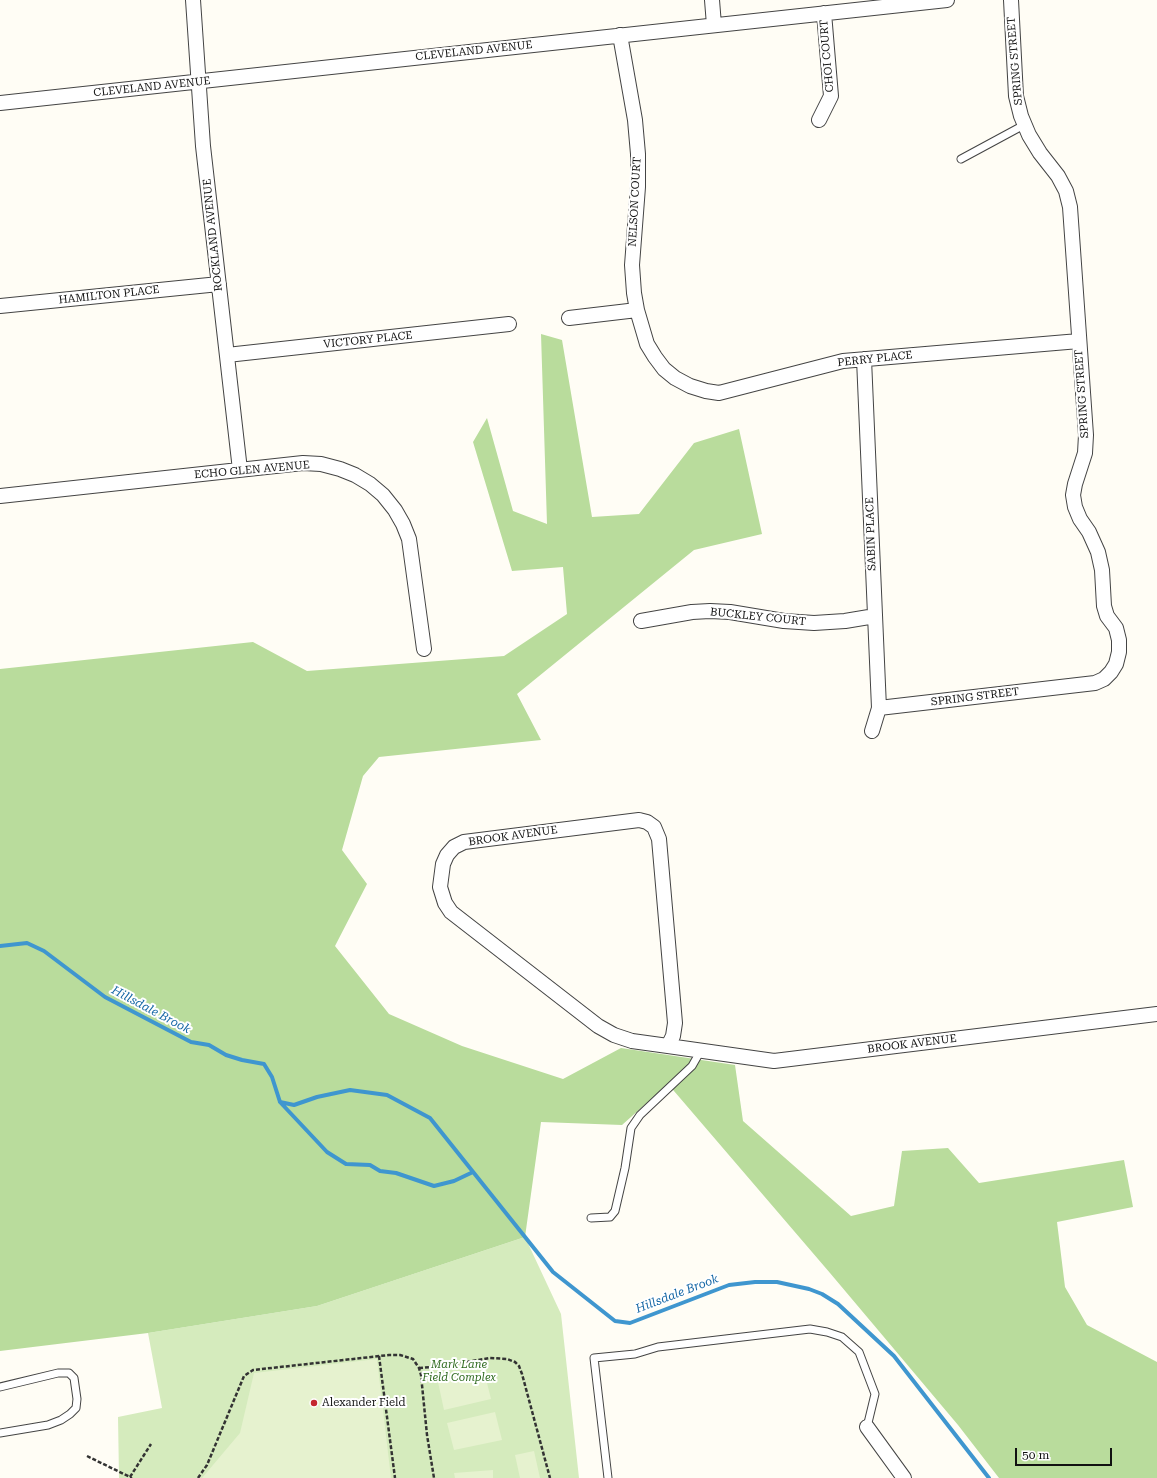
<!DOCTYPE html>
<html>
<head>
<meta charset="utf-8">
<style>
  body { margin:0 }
  #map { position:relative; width:1157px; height:1478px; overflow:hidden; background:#fffdf5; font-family:"Roboto Serif",serif }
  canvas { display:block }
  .scale { position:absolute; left:1015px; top:1448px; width:97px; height:18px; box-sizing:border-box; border:2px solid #111; border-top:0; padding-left:5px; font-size:12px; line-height:14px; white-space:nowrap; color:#111; -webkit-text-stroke:3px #fff; paint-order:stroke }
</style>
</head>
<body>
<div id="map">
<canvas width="1157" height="1478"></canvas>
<div class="scale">50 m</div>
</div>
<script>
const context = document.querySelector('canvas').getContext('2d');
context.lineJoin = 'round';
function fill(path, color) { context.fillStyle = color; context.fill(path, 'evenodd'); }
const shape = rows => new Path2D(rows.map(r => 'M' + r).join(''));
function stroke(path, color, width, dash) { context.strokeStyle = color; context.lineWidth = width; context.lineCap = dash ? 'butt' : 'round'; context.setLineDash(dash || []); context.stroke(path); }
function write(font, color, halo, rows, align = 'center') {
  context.font = font + ' "Roboto Serif",serif'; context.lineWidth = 4; context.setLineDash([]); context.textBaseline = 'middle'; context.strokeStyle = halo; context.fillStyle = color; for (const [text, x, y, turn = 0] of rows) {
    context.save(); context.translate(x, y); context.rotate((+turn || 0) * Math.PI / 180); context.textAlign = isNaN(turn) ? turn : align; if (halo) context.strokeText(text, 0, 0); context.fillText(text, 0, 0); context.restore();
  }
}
fill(shape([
  [525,1237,561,1314,579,1478,119,1478,118,1417,162,1408,148,1333,317,1306]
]), '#d5ebbd');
fill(shape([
  [541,334,562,340,592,517,639,514,694,443,739,429,762,534,694,550,517,694,541,740,379,757,363,776,342,850,367,884,335,946,389,1014,462,1046,563,1079,621,1048,735,1065,743,1121,851,1216,894,1206,902,1151,948,1148,979,1183,1124,1160,1133,1207,1057,1222,1065,1287,1087,1325,1157,1362,1157,1478,999,1478,958,1425,830,1273,668,1084,622,1125,541,1122,525,1237,317,1306,148,1333,0,1351,0,669,253,642,307,671,504,656,567,614,563,567,512,571,473,442,487,418,513,511,547,524]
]), '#b9dc9c');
fill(shape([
  [377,1359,391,1478,202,1478,240,1433,254,1373],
  [484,1371,491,1399,444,1410,438,1382],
  [495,1412,502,1440,454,1450,447,1423],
  [534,1451,540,1478,520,1478,515,1455],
  [493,1470,493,1478,455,1478,454,1473]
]), '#e6f2cf');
stroke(shape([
  [0,946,27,943,44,951,105,997,191,1042,209,1045,226,1055,242,1060,264,1064,272,1077,280,1102,294,1105,317,1097,350,1090,387,1095,430,1118,553,1272,615,1321,630,1323,729,1285,755,1282,777,1282,809,1289,822,1294,838,1304,894,1356,989,1478],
  [280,1102,327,1152,346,1164,370,1165,380,1171,396,1173,434,1186,454,1181,473,1172]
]), '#3f96cf', 4);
const service = shape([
  [961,159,1024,125],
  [591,1218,610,1217,615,1211,625,1168,631,1128,640,1115,692,1066,700,1052],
  [0,1387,58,1373,69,1373,74,1378,77,1399,76,1408,70,1414,61,1420,48,1425,0,1433],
  [608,1478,594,1358,635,1354,658,1347,810,1329,827,1332,842,1337,859,1352,875,1394,867,1427]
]);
const minor = shape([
  [193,0,203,146,240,470],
  [712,0,714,25],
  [620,35,635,120,638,154,638,187,632,265,634,293,637,310,647,344,655,357,664,369,675,378,690,386,706,391,719,393,843,361,1079,341],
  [0,103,947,0],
  [819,120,831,96,824,13],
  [0,306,219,284],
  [569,318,637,310],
  [227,355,509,324],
  [864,359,879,708,872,731],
  [0,496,303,463,321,464,340,469,355,475,370,484,383,495,395,510,403,524,409,539,424,649],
  [641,621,692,612,710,611,730,612,784,621,814,623,845,621,875,616],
  [879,708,1095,683,1104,679,1111,672,1116,664,1119,652,1119,640,1116,628,1107,616,1104,606,1102,570,1098,552,1089,532,1080,519,1075,507,1073,495,1075,484,1085,453,1086,435,1070,207,1066,191,1058,176,1040,153,1029,135,1021,116,1016,96,1011,0],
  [639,820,647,822,654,827,659,839,675,1023,673,1036,668,1046,632,1041,614,1035,598,1026,451,912,445,903,440,887,443,864,447,855,454,847,464,842,639,820],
  [668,1046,774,1061,1157,1014],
  [867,1427,904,1478]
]);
stroke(service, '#444', 9);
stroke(minor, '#444', 16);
stroke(shape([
  [379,1356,395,1478],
  [419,1368,443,1366,490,1358,507,1359,515,1362,519,1366,522,1374,550,1478],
  [87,1456,132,1478],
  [130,1477,151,1444],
  [198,1478,207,1465,244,1376,253,1370,389,1355,400,1355,413,1359,419,1368,421,1375,427,1435,434,1478]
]), '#333', 2.5, [4, 2]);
stroke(service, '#fff', 7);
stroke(minor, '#fff', 14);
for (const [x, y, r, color] of [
  [314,1403,4,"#c4262e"]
]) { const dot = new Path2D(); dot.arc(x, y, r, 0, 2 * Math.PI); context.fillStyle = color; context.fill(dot); stroke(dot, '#fff', 1.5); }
write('11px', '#111', '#fff', [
  ["CLEVELAND AVENUE",474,51,-6],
  ["CHOI COURT",827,56,-95],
  ["SPRING STREET",1015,61,-95],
  ["CLEVELAND AVENUE",152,87,-6],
  ["NELSON COURT",635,202,-87],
  ["ROCKLAND AVENUE",213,235,-96],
  ["HAMILTON PLACE",109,295,-6],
  ["VICTORY PLACE",368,340,-6],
  ["PERRY PLACE",875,359,-6],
  ["SPRING STREET",1082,394,-94],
  ["ECHO GLEN AVENUE",252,470,-5],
  ["SABIN PLACE",871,534,-92],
  ["BUCKLEY COURT",758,617,6],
  ["SPRING STREET",975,697,-7],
  ["BROOK AVENUE",513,836,-8],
  ["BROOK AVENUE",912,1044,-7]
]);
write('italic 11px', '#2f6b1f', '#fff', [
  ["Mark Lane",459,1365],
  ["Field Complex",459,1378]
]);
write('11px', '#111', '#fff', [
  ["Alexander Field",322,1403]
], 'left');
write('italic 12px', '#1768a6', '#fff', [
  ["Hillsdale Brook",151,1010,28],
  ["Hillsdale Brook",677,1294,-21]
]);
</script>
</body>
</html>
